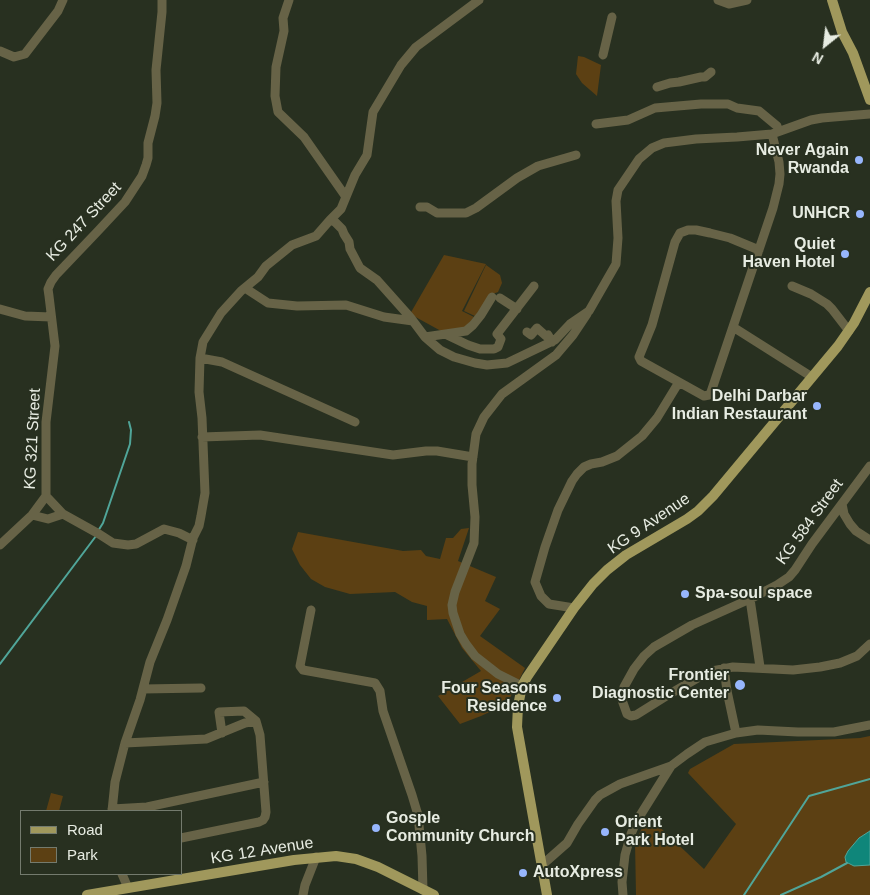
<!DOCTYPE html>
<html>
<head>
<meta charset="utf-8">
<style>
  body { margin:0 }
  #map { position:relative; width:870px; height:895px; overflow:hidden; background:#283020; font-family:Helvetica,sans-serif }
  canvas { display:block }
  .legend { position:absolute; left:20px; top:810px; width:162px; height:65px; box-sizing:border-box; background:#283020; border:1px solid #747b6e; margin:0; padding:6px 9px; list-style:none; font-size:15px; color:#e7ece2 }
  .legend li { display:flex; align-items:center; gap:10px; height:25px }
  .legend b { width:25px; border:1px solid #747b6e }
  .north { position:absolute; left:800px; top:20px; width:50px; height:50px; -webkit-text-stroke:4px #283020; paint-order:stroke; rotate:209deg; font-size:14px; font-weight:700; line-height:20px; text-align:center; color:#e7ece2 }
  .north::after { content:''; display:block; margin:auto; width:18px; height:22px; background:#e7ece2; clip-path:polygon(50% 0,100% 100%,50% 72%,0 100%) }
</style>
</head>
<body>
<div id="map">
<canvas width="870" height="895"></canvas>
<ul class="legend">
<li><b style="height:6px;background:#a0985c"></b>Road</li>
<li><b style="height:14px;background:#5c4013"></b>Park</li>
</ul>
<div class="north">N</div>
</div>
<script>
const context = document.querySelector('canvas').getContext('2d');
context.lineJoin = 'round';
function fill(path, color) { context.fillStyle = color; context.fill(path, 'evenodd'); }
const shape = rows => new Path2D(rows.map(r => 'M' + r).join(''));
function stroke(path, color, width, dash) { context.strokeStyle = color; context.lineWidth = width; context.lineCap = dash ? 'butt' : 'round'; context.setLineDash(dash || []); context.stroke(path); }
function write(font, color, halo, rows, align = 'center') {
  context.font = font + ' Helvetica,sans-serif'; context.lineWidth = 4; context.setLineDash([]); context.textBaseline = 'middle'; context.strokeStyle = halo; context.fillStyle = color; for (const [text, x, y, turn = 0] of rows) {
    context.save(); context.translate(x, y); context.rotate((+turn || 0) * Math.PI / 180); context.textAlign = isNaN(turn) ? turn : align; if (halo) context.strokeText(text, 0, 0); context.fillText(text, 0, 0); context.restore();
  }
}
fill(shape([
  [578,56,584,57,601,65,597,96,582,83,576,74],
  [444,255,486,264,462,311,474,317,464,330,441,331,410,314],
  [486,265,500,275,502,283,498,292,490,295,477,317,464,311],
  [469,528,458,561,496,577,485,601,500,609,480,636,525,668,507,704,481,716,460,724,438,696,481,671,462,648,447,619,427,620,427,606,412,602,395,592,350,594,325,587,311,579,300,565,292,549,298,532,403,551,421,550,426,556,440,559,446,538,453,538,461,529],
  [870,736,870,895,636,895,635,842,648,816,704,869,736,824,688,773,690,769,734,744,860,738],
  [51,793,63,796,59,811,46,811]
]), '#5c4013');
const water = shape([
  [870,831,870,865,854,866,846,862,845,857,848,851,859,838,870,831]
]);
fill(water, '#0f867a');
stroke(water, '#50a599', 1);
stroke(shape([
  [98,531,103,523,130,444,131,430,129,422],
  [0,664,96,536],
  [744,895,809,796,870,779],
  [781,895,821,877,847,863]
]), '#50a599', 2);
stroke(shape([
  [289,0,283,18,284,31,276,67,275,96,278,112,304,137,346,197],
  [718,0,729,4,747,0],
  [0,51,14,57,25,54,58,11,63,0],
  [603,55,612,17],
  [657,87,670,83,679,82,701,77,705,77,711,72],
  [596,124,628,120,655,108,701,104,728,104,737,108,759,111,777,126],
  [420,207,427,207,437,213,466,213,476,208,517,178,538,166,576,155],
  [330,220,341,209,355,175,367,155,373,112,401,65,416,47,479,0],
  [759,250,730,238,710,233,696,230,688,230,680,233,675,242,652,325,639,357,641,361,704,396,709,395,711,392,773,208,779,184,780,174,779,162,772,134],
  [792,286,811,294,827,304,832,309,849,331],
  [245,288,268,303,297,306,346,305,384,317,413,321],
  [500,298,517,309],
  [0,309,25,316,51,317],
  [733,327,812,377],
  [527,332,531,335,537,328,546,336,548,335,552,342],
  [445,334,468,345,480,349,494,349,498,347,501,339,497,334,534,286],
  [425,337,466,331,473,325,481,315,492,297],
  [200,358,222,362,355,422],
  [202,437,260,435,393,455,426,451,437,451,473,457],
  [870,466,812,544,795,570,789,577,777,585,750,599,692,625,654,647,644,656,634,669,624,687,622,700,627,714,631,716,636,715,668,695,701,676,712,671,733,667,793,670,820,667,840,663,857,656,870,644],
  [46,496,63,514,99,534,113,543,128,545,136,544,164,529,179,533,193,540],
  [842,504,844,514,850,524,856,531,870,540],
  [32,515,48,519,63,514],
  [0,545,32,515,46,496,46,422,55,346,49,296,48,289,51,282,56,275,97,232,125,202,142,176,146,165,148,158,148,143,155,116,157,103,156,70,162,12,162,0],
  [750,599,760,667],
  [574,608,549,604,541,596,535,582,545,547,558,510,572,481,577,474,584,467,591,464,602,462,617,456,642,436,657,418,679,382],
  [311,610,300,666,303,670,375,683,380,691,383,711,412,795,418,815,422,856,423,890],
  [724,668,727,691,736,733],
  [522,686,498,674,475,656,466,644,460,634,453,613,452,605,455,592,474,543,475,517,472,485,472,464,476,434,484,417,502,394,556,355,573,335,587,314],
  [143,689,201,688],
  [125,743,206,739,245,723,256,721],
  [112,809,147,807,264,782],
  [112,811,115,782,125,743,140,700,150,662,167,620,186,566,193,538,199,526,201,516,205,493,202,418,199,392,200,358,203,342,221,313,241,291,258,277,266,266,292,245,316,236,330,220,335,222,342,229,344,234,349,242,350,249,360,268,377,280,410,317,425,337,440,350,454,357,475,363,487,365,507,363,555,340,570,324,589,311,616,264,618,238,616,201,618,190,639,159,652,148,664,143,696,139,737,137,772,134,811,120,822,118,870,114],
  [181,838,259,822,263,820,265,817,266,812,260,735,256,721,244,711,219,712,222,733],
  [542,865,567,843,578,824,595,800,600,795,620,784,671,766,687,754,705,742,736,733,758,730,798,732,834,732,870,725],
  [122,874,128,888],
  [303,895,305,885,316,857],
  [623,895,622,882,625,855,631,834,636,822,671,766]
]), '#676347', 9);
stroke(shape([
  [832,0,842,32,853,53,870,100],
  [87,895,294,860,336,856,356,859,378,867,434,895],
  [547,895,517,727,518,706,522,686,527,677,574,608,593,584,607,570,626,555,687,519,698,511,713,496,838,346,854,323,870,292]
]), '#a0985c', 10);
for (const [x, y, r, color] of [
  [859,160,5,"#97b6fd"],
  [860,214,5,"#97b6fd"],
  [845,254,5,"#97b6fd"],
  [817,406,5,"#97b6fd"],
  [685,594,5,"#97b6fd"],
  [740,685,6,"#97b6fd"],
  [557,698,5,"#97b6fd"],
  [376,828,5,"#97b6fd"],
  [605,832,5,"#97b6fd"],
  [523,873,5,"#97b6fd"]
]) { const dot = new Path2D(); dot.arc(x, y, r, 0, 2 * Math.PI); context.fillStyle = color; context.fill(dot); stroke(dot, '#283020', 2); }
write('bold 16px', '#e7ece2', '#283020', [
  ["Never Again",849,151],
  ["Rwanda",849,169],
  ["UNHCR",850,214],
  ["Quiet",835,245],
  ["Haven Hotel",835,263],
  ["Delhi Darbar",807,397],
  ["Indian Restaurant",807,415],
  ["Spa-soul space",695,594,"left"],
  ["Frontier",729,676],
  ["Diagnostic Center",729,694],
  ["Four Seasons",547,689],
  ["Residence",547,707],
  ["Gosple",386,819,"left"],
  ["Community Church",386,837,"left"],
  ["Orient",615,823,"left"],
  ["Park Hotel",615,841,"left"],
  ["AutoXpress",533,873,"left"]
], 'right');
write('16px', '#e7ece2', '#283020', [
  ["KG 247 Street",84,222,-47],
  ["KG 321 Street",33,439,-87],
  ["KG 584 Street",810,522,-54],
  ["KG 9 Avenue",649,524,-34],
  ["KG 12 Avenue",262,851,-9]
]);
</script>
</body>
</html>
